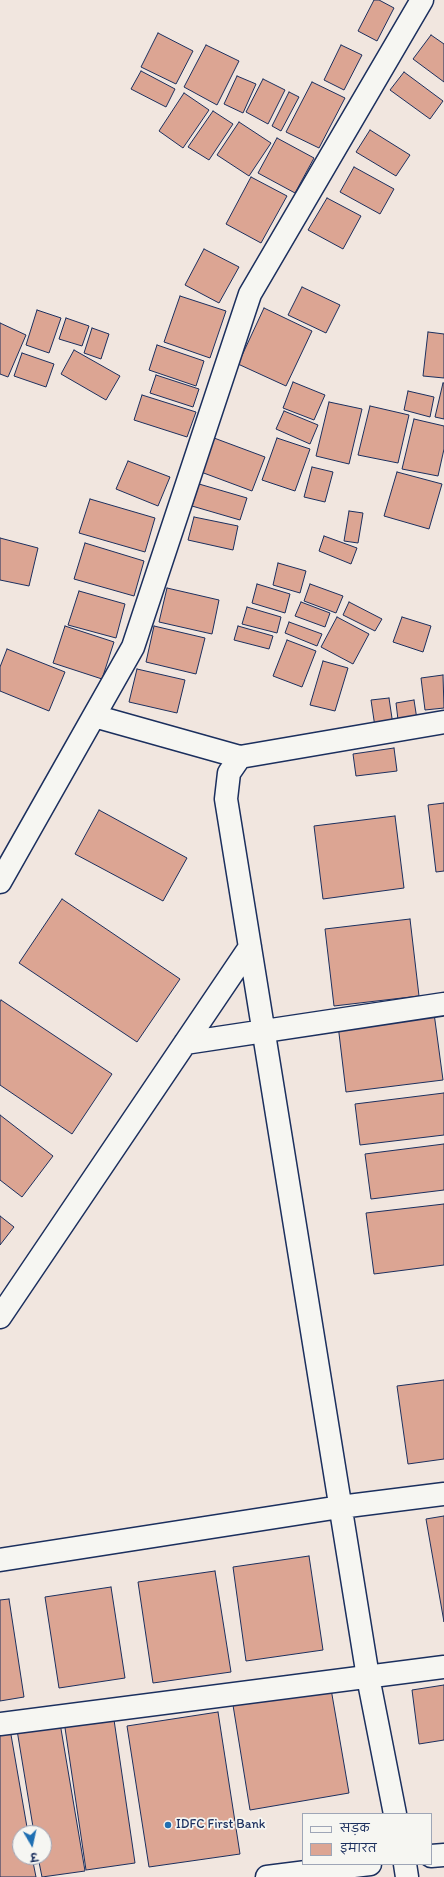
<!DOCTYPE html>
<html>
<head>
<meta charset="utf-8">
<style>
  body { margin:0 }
  #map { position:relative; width:444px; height:1877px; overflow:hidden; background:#f1e6df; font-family:Itim,"Playpen Sans Deva",sans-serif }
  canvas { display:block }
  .legend { position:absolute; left:302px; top:1813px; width:130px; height:52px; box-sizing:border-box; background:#f6f6f2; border:1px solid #9ea6b7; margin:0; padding:5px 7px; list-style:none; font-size:12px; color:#1b2f5e }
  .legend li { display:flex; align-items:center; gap:8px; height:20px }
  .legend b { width:20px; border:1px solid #9ea6b7 }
  .north { position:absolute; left:12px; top:1825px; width:40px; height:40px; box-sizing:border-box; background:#f6f6f2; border:1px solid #9ea6b7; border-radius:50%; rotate:171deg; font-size:11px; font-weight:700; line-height:16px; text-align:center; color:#1b2f5e }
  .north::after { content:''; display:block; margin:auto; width:14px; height:18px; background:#1f6fb2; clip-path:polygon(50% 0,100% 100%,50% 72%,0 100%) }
</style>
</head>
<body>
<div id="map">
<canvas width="444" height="1877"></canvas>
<ul class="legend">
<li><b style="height:5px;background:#f6f6f2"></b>सड़क</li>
<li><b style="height:11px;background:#dca593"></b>इमारत</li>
</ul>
<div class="north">उ</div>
</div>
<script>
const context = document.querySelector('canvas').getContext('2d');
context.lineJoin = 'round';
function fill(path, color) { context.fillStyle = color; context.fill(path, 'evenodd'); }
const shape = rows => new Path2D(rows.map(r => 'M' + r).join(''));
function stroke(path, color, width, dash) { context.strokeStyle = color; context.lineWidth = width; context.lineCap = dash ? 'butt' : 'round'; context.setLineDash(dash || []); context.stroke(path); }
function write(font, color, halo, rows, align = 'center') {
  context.font = font + ' Itim,sans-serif'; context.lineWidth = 3.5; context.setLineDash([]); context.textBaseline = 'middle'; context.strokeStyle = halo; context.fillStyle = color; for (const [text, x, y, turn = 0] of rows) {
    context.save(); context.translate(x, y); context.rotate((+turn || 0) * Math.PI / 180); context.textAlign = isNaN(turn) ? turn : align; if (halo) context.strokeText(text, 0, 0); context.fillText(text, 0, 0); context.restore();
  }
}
const building = shape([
  [374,0,379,0,394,8,377,41,358,31,374,0],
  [158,33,193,51,176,84,141,67,158,33],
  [431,35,444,44,444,82,413,59,431,35],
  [206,45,239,61,217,105,184,87,206,45],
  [341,45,362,55,344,90,324,80,341,45],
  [141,71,175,89,166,107,131,89,141,71],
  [404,72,443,101,430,119,390,90,404,72],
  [237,76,256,84,243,113,224,104,237,76],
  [263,79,285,90,268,124,246,112,263,79],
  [312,82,345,98,319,148,286,132,312,82],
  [289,92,299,97,281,131,272,126,289,92],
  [184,93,209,110,183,148,159,131,184,93],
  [213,111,233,124,209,160,188,147,213,111],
  [239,122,271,143,249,176,217,155,239,122],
  [370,130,410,155,396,176,356,152,370,130],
  [277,138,314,158,295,193,258,173,277,138],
  [354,167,394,189,380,214,340,192,354,167],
  [251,177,287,196,261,243,226,224,251,177],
  [327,198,361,216,343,249,308,230,327,198],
  [204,249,239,267,219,303,185,285,204,249],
  [302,287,340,305,326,333,288,315,302,287],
  [180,296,226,311,210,358,164,342,180,296],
  [264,308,312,331,286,386,238,364,264,308],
  [37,310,61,318,49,353,26,345,37,310],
  [66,318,89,326,82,346,59,339,66,318],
  [0,323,26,335,8,377,0,374,0,323],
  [92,328,109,334,101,359,84,353,92,328],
  [428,332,444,334,444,378,423,376,428,332],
  [157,345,204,361,196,386,149,370,157,345],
  [74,350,120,376,106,400,61,374,74,350],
  [22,353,54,364,46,387,14,376,22,353],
  [156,375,199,389,193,407,150,393,156,375],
  [293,382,325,395,314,420,283,408,293,382],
  [443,383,444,383,444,419,435,417,443,383],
  [408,391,434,397,430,417,404,410,408,391],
  [142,395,196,412,187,437,134,420,142,395],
  [329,402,362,409,349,464,316,456,329,402],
  [370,406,409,415,398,463,358,455,370,406],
  [284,411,318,425,310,444,276,429,284,411],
  [414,419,444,426,444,449,438,476,402,469,414,419],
  [214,438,265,457,252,491,201,472,214,438],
  [277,438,310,449,295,491,262,480,277,438],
  [128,461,170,477,158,506,116,489,128,461],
  [312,467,333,472,325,502,304,497,312,467],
  [397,472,442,484,429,529,384,516,397,472],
  [199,484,247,498,240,520,192,506,199,484],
  [90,499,155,518,145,552,79,533,90,499],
  [349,511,363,513,358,543,344,541,349,511],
  [194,517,238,526,233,550,188,540,194,517],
  [324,536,357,548,351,564,319,551,324,536],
  [0,538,38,548,29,586,0,580,0,538],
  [85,543,144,561,134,596,74,579,85,543],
  [278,563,306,571,300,593,273,585,278,563],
  [257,584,290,594,285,613,252,603,257,584],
  [310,584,343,596,336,613,304,601,310,584],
  [167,588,219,600,212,634,159,622,167,588],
  [79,591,125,604,116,638,68,625,79,591],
  [301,602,330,613,325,627,295,616,301,602],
  [349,602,382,619,375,631,343,615,349,602],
  [247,607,281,617,277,633,242,624,247,607],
  [337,617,369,634,353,664,321,647,337,617],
  [402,617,431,626,423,652,393,642,402,617],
  [289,622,322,634,317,646,285,633,289,622],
  [65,626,114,642,102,679,53,663,65,626],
  [154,626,205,638,196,674,146,662,154,626],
  [238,626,273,636,269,649,234,640,238,626],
  [287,640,316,651,302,687,273,676,287,640],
  [7,649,65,672,49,711,0,691,0,667,7,649],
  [323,661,348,668,335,711,310,705,323,661],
  [137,669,185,680,177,713,129,702,137,669],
  [443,675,444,708,425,710,421,678,443,675],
  [389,698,393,725,375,727,371,700,389,698],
  [414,700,418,726,399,728,396,703,414,700],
  [394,748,397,771,356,776,353,754,394,748],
  [444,803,444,871,436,872,428,805,444,803],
  [99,810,187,858,163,901,75,854,99,810],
  [395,816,404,888,323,899,314,826,395,816],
  [62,899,180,979,137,1042,19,963,62,899],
  [410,919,419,996,334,1006,325,929,410,919],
  [1,1000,112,1074,72,1134,0,1085,0,1002,1,1000],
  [434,1013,443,1080,346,1092,338,1025,434,1013],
  [444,1093,444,1135,360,1145,355,1104,444,1093],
  [0,1115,53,1156,22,1197,0,1180,0,1115],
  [444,1144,444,1190,371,1199,365,1154,444,1144],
  [444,1204,444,1265,374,1274,366,1213,444,1204],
  [0,1216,14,1227,0,1245,0,1216],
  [444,1380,444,1459,408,1464,397,1386,444,1380],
  [444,1516,444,1622,426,1519,444,1516],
  [309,1556,323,1650,246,1661,233,1567,309,1556],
  [215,1571,231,1672,153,1683,138,1582,215,1571],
  [111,1587,125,1678,59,1688,45,1597,111,1587],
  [9,1599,24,1697,0,1701,0,1600,9,1599],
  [330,1683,349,1793,250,1810,232,1699,330,1683],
  [444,1685,444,1740,419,1744,412,1690,444,1685],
  [218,1712,240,1854,149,1867,127,1726,218,1712],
  [113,1713,135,1863,86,1870,64,1721,113,1713],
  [60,1723,85,1871,42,1877,38,1857,44,1857,44,1833,34,1833,17,1730,60,1723],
  [10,1729,28,1833,20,1833,20,1857,32,1857,36,1877,0,1877,0,1731,10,1729]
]);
fill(building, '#dca593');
stroke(building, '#1b2f5e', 1);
const street = shape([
  [94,716,240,757],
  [0,882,133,647,250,294,422,0],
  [185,1043,444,1004],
  [0,1317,250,947],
  [0,1560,340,1507,444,1494],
  [0,1724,444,1667],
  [395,1814,368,1677,226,799,229,773,240,757,444,722],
  [431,1856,444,1855],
  [405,1864,407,1877],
  [267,1877,370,1864]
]);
stroke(street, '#1b2f5e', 25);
stroke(street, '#f6f6f2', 22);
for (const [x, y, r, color] of [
  [168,1825,4,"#1f6fb2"]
]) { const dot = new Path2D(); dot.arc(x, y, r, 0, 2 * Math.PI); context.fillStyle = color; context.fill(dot); stroke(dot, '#f6f6f2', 1.5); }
write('13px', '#1b2f5e', '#f6f6f2', [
  ["IDFC First Bank",176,1825]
], 'left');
</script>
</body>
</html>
